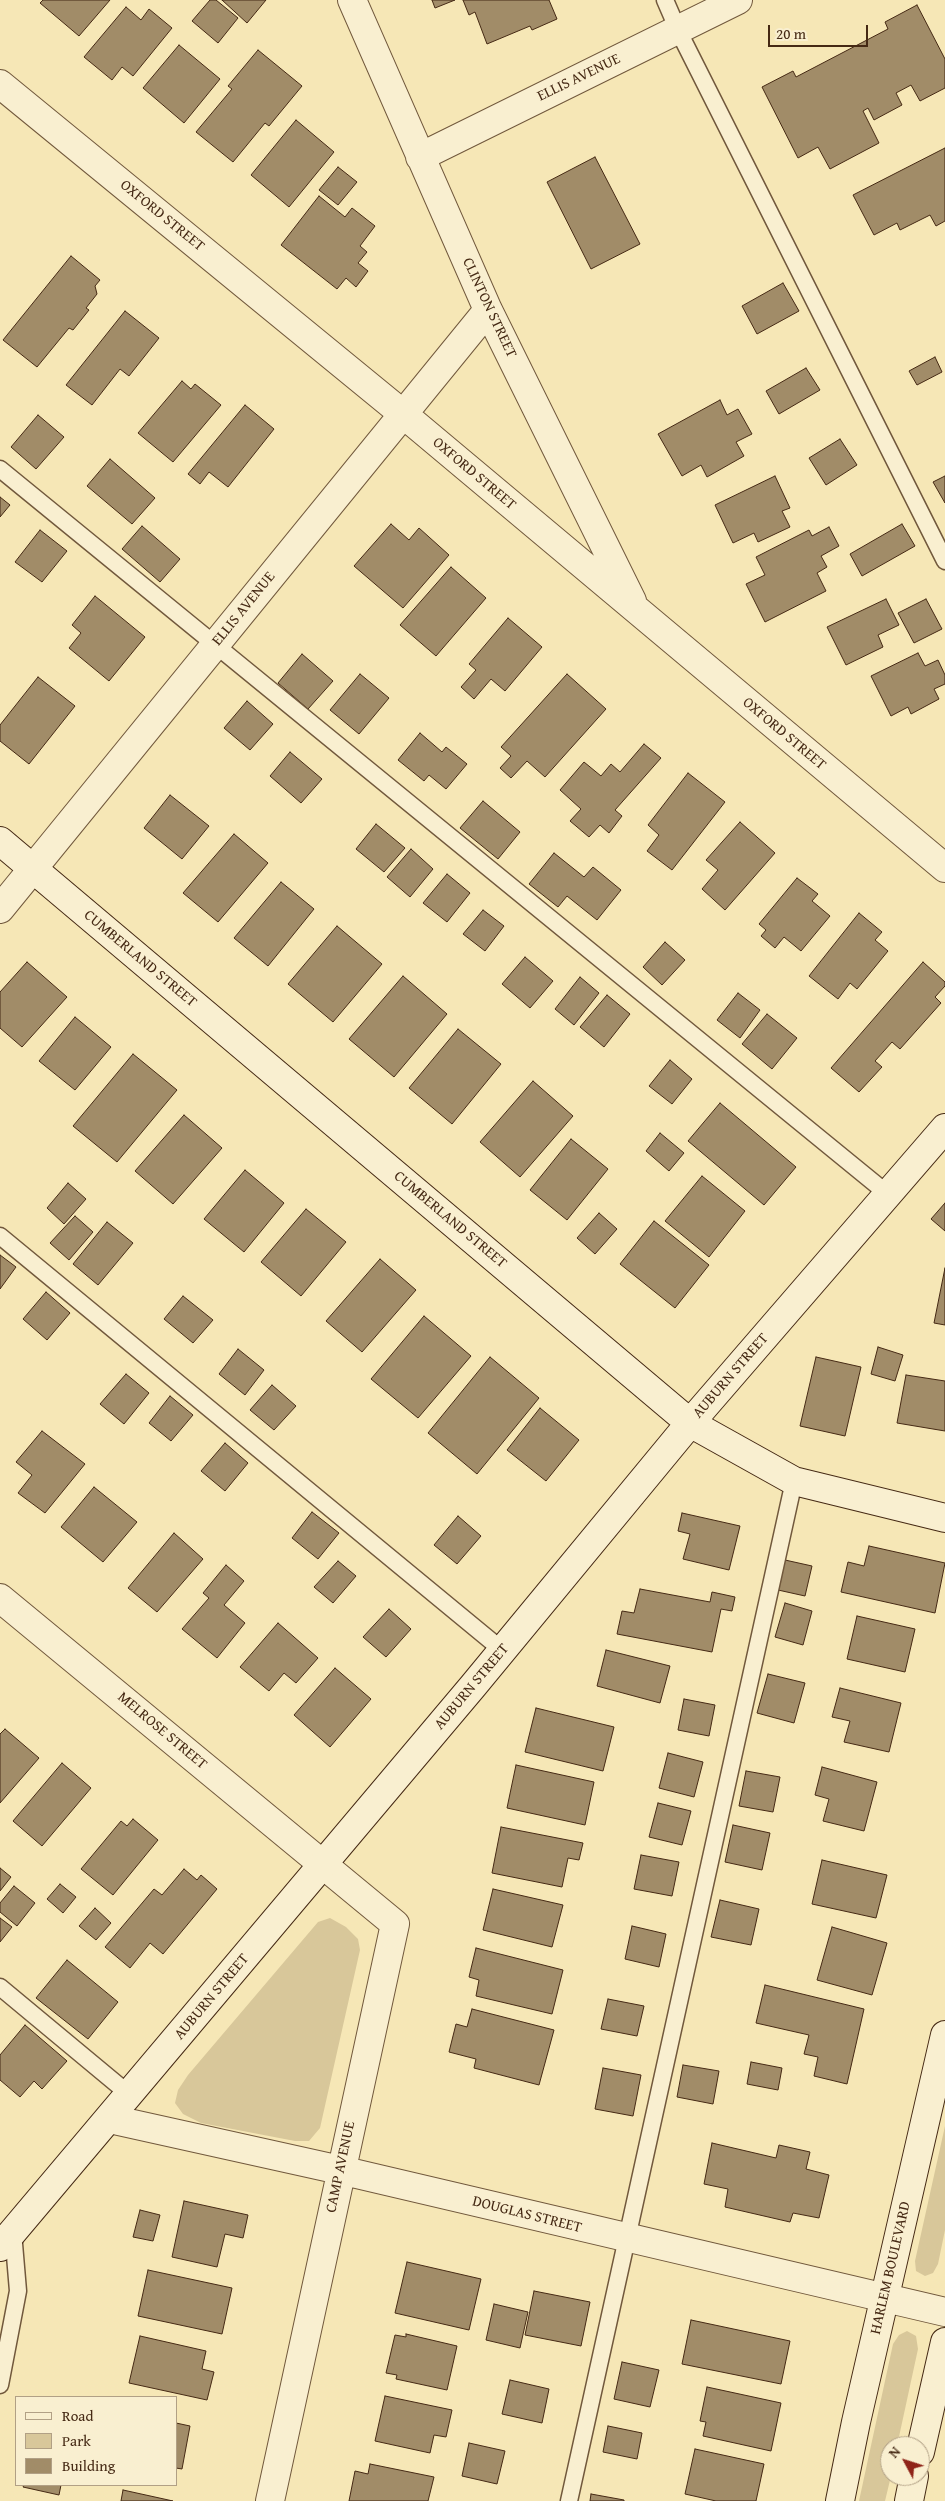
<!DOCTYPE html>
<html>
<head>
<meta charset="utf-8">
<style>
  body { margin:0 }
  #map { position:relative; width:945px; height:2501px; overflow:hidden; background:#f6e7b6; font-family:"Gentium Book Plus",serif }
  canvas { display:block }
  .legend { position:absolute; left:15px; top:2396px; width:162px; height:90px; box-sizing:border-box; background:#f9efd0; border:1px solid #b1a085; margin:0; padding:6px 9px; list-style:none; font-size:15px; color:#452914 }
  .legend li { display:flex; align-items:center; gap:10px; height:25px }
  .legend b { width:25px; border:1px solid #b1a085 }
  .north { position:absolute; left:880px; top:2436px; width:50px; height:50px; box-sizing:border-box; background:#f9efd0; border:1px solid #b1a085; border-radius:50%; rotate:310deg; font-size:14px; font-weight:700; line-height:20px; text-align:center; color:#452914 }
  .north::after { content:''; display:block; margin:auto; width:18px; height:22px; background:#8f2418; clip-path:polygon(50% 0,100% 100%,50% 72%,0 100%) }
  .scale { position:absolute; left:768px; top:25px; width:100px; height:22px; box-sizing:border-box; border:2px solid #452914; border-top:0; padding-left:6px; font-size:15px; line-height:18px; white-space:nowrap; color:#452914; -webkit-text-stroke:4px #f9efd0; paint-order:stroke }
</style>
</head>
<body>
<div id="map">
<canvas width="945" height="2501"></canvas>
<ul class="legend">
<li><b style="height:6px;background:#f9efd0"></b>Road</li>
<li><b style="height:14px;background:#d8c79a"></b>Park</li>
<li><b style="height:14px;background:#a18c68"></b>Building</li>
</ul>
<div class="north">N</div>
<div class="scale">20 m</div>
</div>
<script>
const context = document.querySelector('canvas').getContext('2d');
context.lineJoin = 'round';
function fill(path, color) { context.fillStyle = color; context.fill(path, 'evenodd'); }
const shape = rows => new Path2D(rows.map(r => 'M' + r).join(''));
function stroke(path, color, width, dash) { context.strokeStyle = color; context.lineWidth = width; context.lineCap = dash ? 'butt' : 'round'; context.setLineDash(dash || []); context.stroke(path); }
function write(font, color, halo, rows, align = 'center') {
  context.font = font + ' "Gentium Book Plus",serif'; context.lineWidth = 4.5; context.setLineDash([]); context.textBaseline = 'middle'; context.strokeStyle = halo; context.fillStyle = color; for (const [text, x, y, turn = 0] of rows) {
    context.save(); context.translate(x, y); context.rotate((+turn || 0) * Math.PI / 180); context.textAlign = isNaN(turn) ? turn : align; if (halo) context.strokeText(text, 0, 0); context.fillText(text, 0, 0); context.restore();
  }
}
fill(shape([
  [330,1918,346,1927,358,1939,360,1950,320,2128,309,2141,295,2141,201,2123,183,2114,175,2103,178,2090,188,2075,318,1922],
  [945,2126,945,2230,938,2264,933,2273,925,2276,916,2271,915,2261],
  [907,2331,916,2336,918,2349,897,2446,890,2446,891,2476,885,2501,859,2501,893,2344,899,2335]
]), '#d8c79a');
const building = shape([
  [43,0,110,0,79,36,40,3,43,0],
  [210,0,216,0,238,18,218,43,192,21,210,0],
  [222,0,266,0,247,23,222,0],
  [432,0,455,0,435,8,432,0],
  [463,0,549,0,557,19,532,30,530,26,487,44,475,12,469,15,463,0],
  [917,5,945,59,945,88,920,101,911,85,896,93,902,105,874,120,868,108,863,111,879,143,830,169,818,147,798,158,762,87,793,71,796,77,888,29,885,22,917,5],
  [126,7,141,20,149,9,172,28,133,76,122,67,112,80,84,57,126,7],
  [179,45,220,79,184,123,143,88,179,45],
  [258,50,302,86,269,126,265,123,233,162,196,132,232,89,228,86,258,50],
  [296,120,334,152,289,207,251,175,296,120],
  [945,148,945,221,936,226,930,215,900,230,897,223,874,235,853,195,945,148],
  [595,157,640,244,591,269,547,182,595,157],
  [338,167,357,182,338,205,319,190,338,167],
  [319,196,345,217,352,208,375,226,360,246,367,252,358,263,368,271,356,287,346,278,337,289,281,245,319,196],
  [71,256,100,280,95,286,97,294,86,308,89,310,73,330,69,328,37,367,3,340,71,256],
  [783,283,799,311,757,334,742,306,783,283],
  [125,311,159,338,129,376,120,369,92,405,66,385,125,311],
  [935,357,942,372,917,385,909,371,935,357],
  [806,368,820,390,779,414,766,391,806,368],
  [182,381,191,389,195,384,221,405,173,462,138,433,182,381],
  [720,400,727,415,738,409,752,434,736,442,744,456,707,477,701,465,682,476,658,434,720,400],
  [245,405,274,429,228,487,209,472,200,484,188,474,245,405],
  [38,415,64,437,36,469,11,447,38,415],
  [840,439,857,465,826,485,809,458,840,439],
  [110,459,155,498,132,524,87,486,110,459],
  [775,476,790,508,782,511,790,527,758,542,754,533,733,543,715,505,775,476],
  [945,476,945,503,933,482,945,476],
  [0,497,10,505,0,517,0,497],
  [391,524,409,540,419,528,449,555,403,608,354,566,391,524],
  [902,524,915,546,862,576,850,554,902,524],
  [142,526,180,559,160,582,122,549,142,526],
  [829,527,839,546,821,556,827,567,817,573,826,591,765,622,746,584,765,575,756,557,809,530,812,536,829,527],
  [40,530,67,551,42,582,15,562,40,530],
  [451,567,486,598,436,656,400,625,451,567],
  [95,596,145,637,109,681,69,648,81,633,72,625,95,596],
  [886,599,899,625,878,635,883,647,846,665,827,627,886,599],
  [926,599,942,629,914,643,898,613,926,599],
  [508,618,542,647,505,691,491,679,474,699,461,687,476,670,469,664,508,618],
  [918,653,925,666,938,660,945,675,945,684,934,689,939,699,911,714,908,707,891,716,871,676,918,653],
  [302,654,333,681,308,709,278,683,302,654],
  [360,674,389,698,359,734,330,710,360,674],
  [567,674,606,709,545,777,527,761,511,778,500,768,511,756,501,747,567,674],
  [38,677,75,706,29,764,0,741,0,725,38,677],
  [247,701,273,724,250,750,224,728,247,701],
  [420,733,442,752,446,747,467,764,446,789,429,775,424,781,398,760,420,733],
  [644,744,661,758,615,810,622,816,609,833,600,825,589,837,570,821,581,809,560,790,584,762,601,776,611,764,620,772,644,744],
  [290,752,322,779,301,803,270,776,290,752],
  [688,773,725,802,672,870,647,851,659,835,648,825,688,773],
  [170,795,209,826,182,859,144,828,170,795],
  [483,801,520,832,498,859,460,828,483,801],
  [740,822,775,853,725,910,702,889,718,870,706,860,740,822],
  [376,824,405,848,384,872,356,849,376,824],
  [234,834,268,863,218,922,183,893,234,834],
  [411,849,433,869,410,897,387,877,411,849],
  [554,853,584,877,593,867,621,890,597,920,567,896,558,907,529,884,554,853],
  [447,874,470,893,447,922,423,903,447,874],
  [797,878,818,894,812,901,830,916,801,951,784,937,775,948,761,936,766,930,759,924,797,878],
  [281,882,314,909,268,966,234,938,281,882],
  [483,910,504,926,485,951,463,934,483,910],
  [859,913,882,932,875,940,888,951,857,989,850,983,838,999,809,976,859,913],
  [337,926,382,964,333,1022,288,984,337,926],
  [665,942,685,960,662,985,643,967,665,942],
  [525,957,553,981,530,1008,502,984,525,957],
  [27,962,67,997,22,1047,0,1028,0,992,27,962],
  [923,962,945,982,945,986,935,997,941,1003,900,1049,892,1042,875,1061,882,1067,859,1092,831,1068,923,962],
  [403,976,447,1014,394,1077,349,1039,403,976],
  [580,977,599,993,574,1025,555,1009,580,977],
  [738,993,760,1010,740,1038,717,1020,738,993],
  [607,995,630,1014,604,1047,580,1027,607,995],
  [767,1014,797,1038,772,1069,742,1044,767,1014],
  [75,1017,111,1047,75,1090,39,1061,75,1017],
  [458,1029,501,1064,452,1124,409,1088,458,1029],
  [133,1054,177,1090,117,1162,73,1126,133,1054],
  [670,1060,692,1079,672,1104,649,1086,670,1060],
  [533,1081,573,1116,520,1177,480,1142,533,1081],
  [720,1103,796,1167,764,1205,688,1141,720,1103],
  [184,1115,222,1148,173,1204,135,1171,184,1115],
  [660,1133,684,1153,669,1171,646,1151,660,1133],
  [571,1139,608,1169,567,1220,530,1190,571,1139],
  [245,1170,284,1203,244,1252,204,1219,245,1170],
  [702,1176,745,1211,709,1257,665,1221,702,1176],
  [68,1183,86,1199,64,1224,47,1208,68,1183],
  [945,1203,945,1231,931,1219,945,1203],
  [306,1209,346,1242,301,1296,261,1262,306,1209],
  [599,1213,617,1229,595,1254,577,1238,599,1213],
  [75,1216,93,1232,69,1260,50,1243,75,1216],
  [654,1221,709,1265,675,1308,620,1264,654,1221],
  [107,1222,133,1243,98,1285,73,1264,107,1222],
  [0,1255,16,1267,0,1289,0,1255],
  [380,1259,416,1290,362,1352,326,1321,380,1259],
  [945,1268,945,1325,934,1323,945,1268],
  [46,1292,70,1313,47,1340,23,1319,46,1292],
  [183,1296,213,1320,193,1343,164,1319,183,1296],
  [424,1316,471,1356,418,1418,371,1379,424,1316],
  [878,1347,903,1355,895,1381,871,1374,878,1347],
  [238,1349,264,1370,245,1395,219,1374,238,1349],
  [490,1357,539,1398,477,1474,428,1433,490,1357],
  [816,1357,861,1367,845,1436,800,1426,816,1357],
  [126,1374,149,1393,124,1424,100,1404,126,1374],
  [906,1375,945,1381,945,1431,897,1423,906,1375],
  [272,1385,296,1406,274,1430,250,1410,272,1385],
  [170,1396,193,1415,171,1441,149,1423,170,1396],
  [540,1408,579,1440,546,1481,507,1450,540,1408],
  [42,1431,85,1464,45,1513,18,1493,32,1475,16,1462,42,1431],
  [225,1443,248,1463,225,1491,201,1471,225,1443],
  [94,1487,137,1522,103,1562,61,1527,94,1487],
  [312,1512,339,1533,318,1559,292,1538,312,1512],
  [682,1513,740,1526,729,1570,683,1559,690,1534,678,1531,682,1513],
  [458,1516,481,1536,457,1564,434,1545,458,1516],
  [174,1533,203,1559,157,1612,128,1588,174,1533],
  [869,1546,945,1563,935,1613,841,1592,848,1562,864,1566,869,1546],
  [785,1560,812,1566,805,1596,778,1590,785,1560],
  [338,1561,356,1576,333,1603,314,1587,338,1561],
  [226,1565,244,1581,224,1605,245,1623,217,1658,182,1629,209,1598,203,1593,226,1565],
  [640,1589,710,1602,712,1592,735,1597,732,1611,721,1609,712,1652,617,1634,622,1611,634,1613,640,1589],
  [785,1603,812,1611,803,1645,775,1637,785,1603],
  [389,1609,411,1629,386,1657,363,1637,389,1609],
  [857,1616,915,1629,905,1672,847,1659,857,1616],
  [278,1623,318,1658,296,1683,284,1673,269,1691,240,1667,278,1623],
  [606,1650,670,1666,660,1703,597,1686,606,1650],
  [335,1668,371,1699,330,1747,294,1715,335,1668],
  [768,1674,805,1683,794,1723,757,1713,768,1674],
  [840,1688,901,1703,889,1752,844,1742,850,1721,832,1717,840,1688],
  [684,1699,715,1705,709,1736,678,1730,684,1699],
  [536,1708,614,1727,603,1771,525,1752,536,1708],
  [5,1729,39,1758,0,1803,0,1734,5,1729],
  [668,1753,703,1762,694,1797,659,1788,668,1753],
  [62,1763,91,1788,42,1846,13,1821,62,1763],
  [516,1765,594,1782,585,1825,507,1808,516,1765],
  [822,1767,877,1782,864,1831,823,1821,829,1799,815,1795,822,1767],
  [746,1771,780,1777,773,1812,739,1806,746,1771],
  [658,1803,691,1811,682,1845,649,1837,658,1803],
  [133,1819,158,1840,113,1895,81,1869,121,1821,127,1826,133,1819],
  [733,1825,770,1833,762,1870,725,1862,733,1825],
  [501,1827,583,1843,579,1860,568,1858,562,1887,492,1873,501,1827],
  [641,1855,679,1862,672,1896,634,1889,641,1855],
  [822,1860,887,1875,876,1918,812,1904,822,1860],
  [0,1868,11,1877,0,1891,0,1868],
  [184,1869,197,1880,201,1875,217,1889,163,1954,150,1943,130,1968,105,1947,154,1889,162,1895,184,1869],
  [60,1884,76,1897,63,1913,47,1899,60,1884],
  [14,1886,35,1903,17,1926,0,1912,0,1903,14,1886],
  [493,1889,563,1905,552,1947,483,1930,493,1889],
  [720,1900,759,1909,751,1945,711,1937,720,1900],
  [95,1908,111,1923,96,1940,79,1926,95,1908],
  [0,1918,12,1927,0,1942,0,1918],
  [632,1926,666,1934,659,1967,625,1959,632,1926],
  [832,1927,887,1943,872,1995,817,1980,832,1927],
  [476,1948,563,1970,552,2014,476,1996,479,1980,469,1977,476,1948],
  [67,1960,118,2002,88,2039,36,1998,67,1960],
  [765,1985,864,2009,847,2084,814,2076,818,2057,804,2054,809,2035,756,2023,765,1985],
  [608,1999,644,2006,637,2036,601,2029,608,1999],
  [472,2009,554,2030,539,2085,474,2068,476,2059,449,2052,456,2024,467,2027,472,2009],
  [25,2025,67,2061,42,2089,34,2081,20,2097,0,2080,0,2055,25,2025],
  [751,2062,782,2068,778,2090,747,2084,751,2062],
  [683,2065,719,2071,713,2104,677,2097,683,2065],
  [603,2068,641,2075,633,2116,595,2109,603,2068],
  [712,2143,776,2158,779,2145,810,2152,806,2169,829,2175,819,2218,793,2213,790,2222,725,2207,728,2189,704,2184,712,2143],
  [184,2201,248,2215,243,2238,225,2234,217,2267,172,2257,184,2201],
  [140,2210,160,2215,153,2241,133,2237,140,2210],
  [407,2262,481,2279,469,2330,395,2313,407,2262],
  [148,2270,232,2288,222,2334,138,2316,148,2270],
  [534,2291,590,2302,581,2346,525,2335,534,2291],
  [494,2304,528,2312,520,2348,486,2340,494,2304],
  [691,2320,790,2341,781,2384,682,2364,691,2320],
  [406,2334,457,2346,447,2390,396,2379,397,2375,386,2373,395,2335,406,2337,406,2334],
  [140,2336,206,2351,202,2369,214,2372,207,2400,129,2383,140,2336],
  [622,2362,659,2370,650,2407,614,2399,622,2362],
  [510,2380,549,2389,542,2423,502,2414,510,2380],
  [707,2387,781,2403,771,2451,703,2436,706,2422,700,2421,707,2387],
  [385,2396,452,2410,446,2437,434,2435,430,2453,375,2441,385,2396],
  [176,2423,190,2426,182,2469,176,2468,176,2423],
  [608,2426,642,2433,637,2459,603,2452,608,2426],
  [469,2443,505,2451,497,2484,462,2476,469,2443],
  [695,2449,764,2464,756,2501,716,2501,685,2494,695,2449],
  [370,2464,434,2477,428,2501,349,2501,355,2471,368,2474,370,2464],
  [24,2485,61,2485,59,2495,23,2487,24,2485],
  [123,2490,173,2501,121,2501,123,2490],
  [591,2494,624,2500,624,2501,590,2501,591,2494]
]);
fill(building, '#a18c68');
stroke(building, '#452914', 1);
const lane = shape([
  [665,0,678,30,945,561],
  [0,469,889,1195],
  [0,1236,502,1650],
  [0,1987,130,2095],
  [0,2385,18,2291,13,2232],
  [569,2501,794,1481]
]);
const street = shape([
  [352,0,488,310,632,601],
  [0,84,403,414,945,868],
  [420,157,738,0],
  [0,909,488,310],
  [0,1598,395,1924,270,2501],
  [110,2119,340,2170,945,2312]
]);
const secondary = shape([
  [0,841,690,1423,794,1481,945,1518],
  [0,2247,473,1686,690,1423,945,1128],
  [920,2452,945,2342],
  [840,2501,856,2422,945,2035],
  [909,2501,914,2476]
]);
stroke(lane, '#71583c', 19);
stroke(street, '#71583c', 30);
stroke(secondary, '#452914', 30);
stroke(lane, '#f9efd0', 16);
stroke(street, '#f9efd0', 28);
stroke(secondary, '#f9efd0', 28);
write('15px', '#452914', '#f9efd0', [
  ["ELLIS AVENUE",579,78,-26],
  ["OXFORD STREET",162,216,39],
  ["CLINTON STREET",489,308,65],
  ["OXFORD STREET",474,474,40],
  ["ELLIS AVENUE",244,609,-51],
  ["OXFORD STREET",784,734,40],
  ["CUMBERLAND STREET",140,959,40],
  ["CUMBERLAND STREET",450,1220,40],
  ["AUBURN STREET",731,1376,-49],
  ["AUBURN STREET",472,1687,-50],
  ["MELROSE STREET",162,1731,40],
  ["AUBURN STREET",212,1997,-50],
  ["CAMP AVENUE",341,2167,-78],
  ["DOUGLAS STREET",527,2215,14],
  ["HARLEM BOULEVARD",891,2268,-77]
]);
</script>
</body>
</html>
